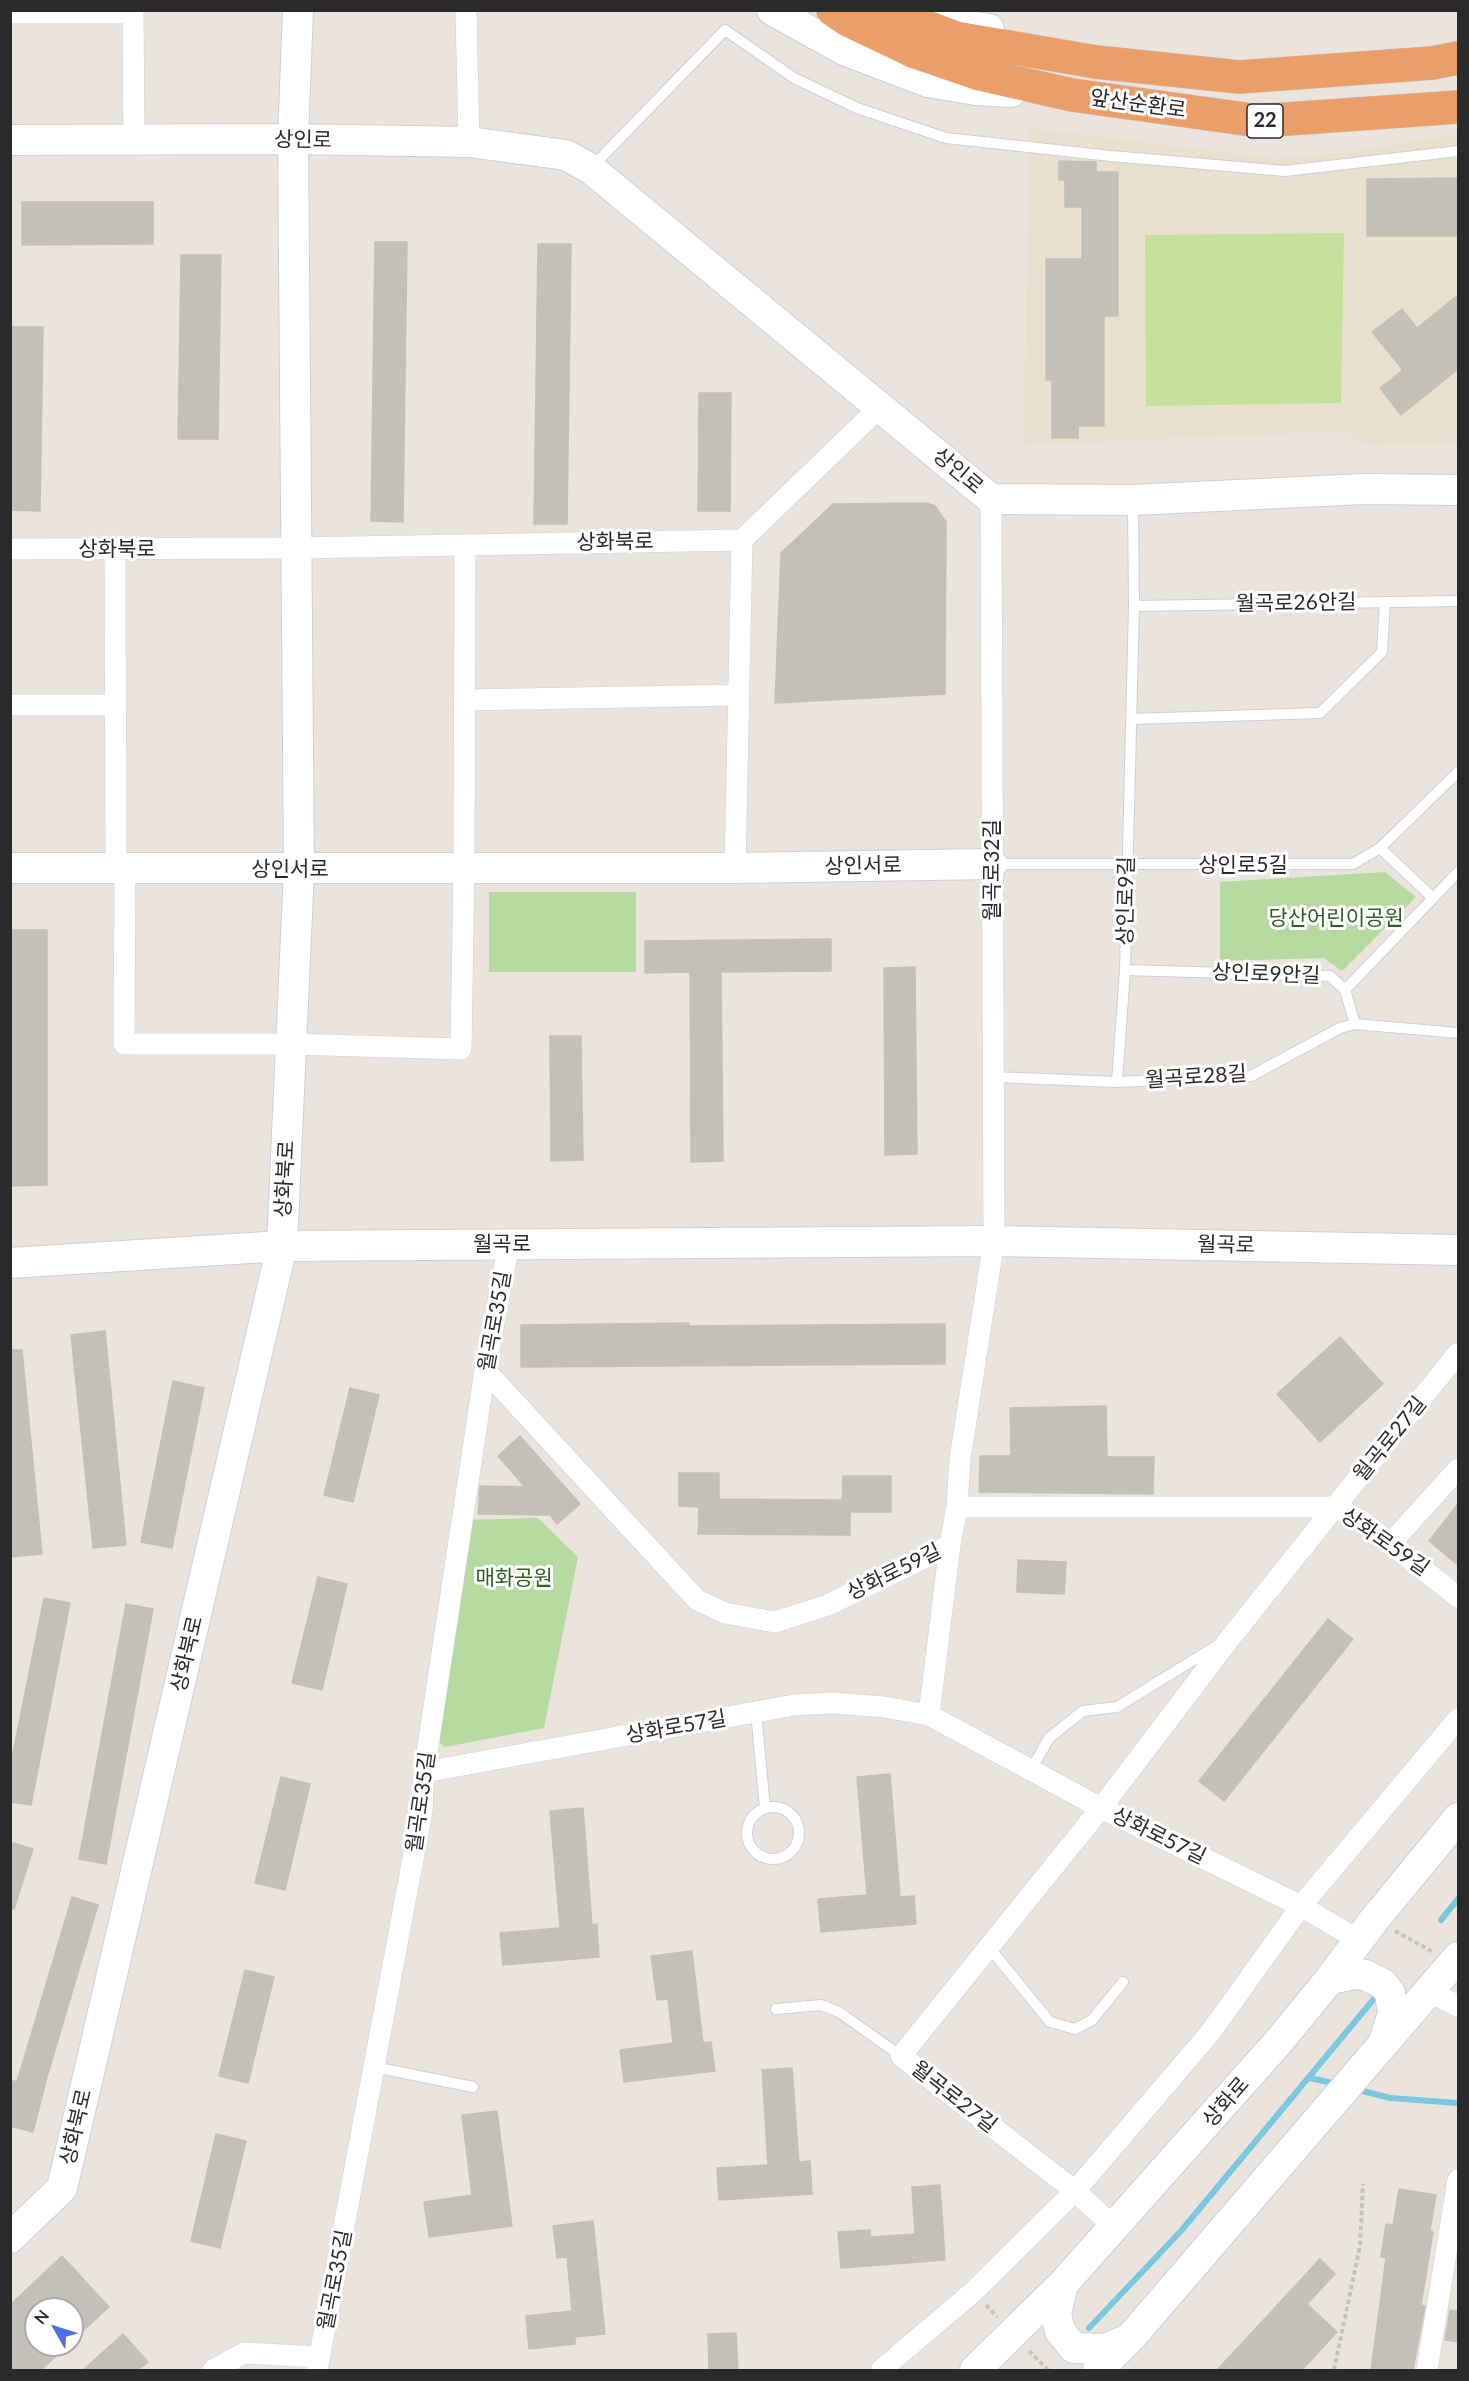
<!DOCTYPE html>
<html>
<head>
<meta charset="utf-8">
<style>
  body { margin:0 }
  #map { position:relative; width:1469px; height:2381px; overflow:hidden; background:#eae4dd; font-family:Lato,sans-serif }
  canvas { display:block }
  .frame { position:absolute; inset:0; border:12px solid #2a2a2a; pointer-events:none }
  .north { position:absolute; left:24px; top:2297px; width:60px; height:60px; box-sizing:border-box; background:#fff; border:2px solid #aaa; border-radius:50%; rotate:309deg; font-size:16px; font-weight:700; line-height:24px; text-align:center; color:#2a2a2a }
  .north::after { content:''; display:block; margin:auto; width:21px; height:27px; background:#506ee4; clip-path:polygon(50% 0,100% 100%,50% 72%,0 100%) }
</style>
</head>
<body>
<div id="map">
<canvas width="1469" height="2381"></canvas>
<div class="frame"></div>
<div class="north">N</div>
</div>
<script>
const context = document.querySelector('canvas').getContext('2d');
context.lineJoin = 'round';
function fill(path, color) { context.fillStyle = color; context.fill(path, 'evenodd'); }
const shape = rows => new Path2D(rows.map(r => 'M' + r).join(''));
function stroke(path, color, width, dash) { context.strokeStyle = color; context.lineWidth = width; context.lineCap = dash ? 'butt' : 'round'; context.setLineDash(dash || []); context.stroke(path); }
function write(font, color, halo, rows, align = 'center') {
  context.font = font + ' Lato,"Noto Sans KR",sans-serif'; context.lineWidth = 6; context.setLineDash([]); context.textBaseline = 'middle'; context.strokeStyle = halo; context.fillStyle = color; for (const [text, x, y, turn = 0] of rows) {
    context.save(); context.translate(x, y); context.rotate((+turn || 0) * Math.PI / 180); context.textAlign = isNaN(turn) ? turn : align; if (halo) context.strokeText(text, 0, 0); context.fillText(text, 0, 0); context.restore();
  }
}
fill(shape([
  [1029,128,1279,159,1350,152,1458,134,1458,443,1363,445,1346,431,1024,445]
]), '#eae0cf');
fill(shape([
  [1385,872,1416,897,1342,971,1324,958,1220,961,1220,882],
  [489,892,636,892,636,972,489,972],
  [538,1518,578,1557,544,1728,445,1747,429,1736,463,1520]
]), '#b5daa0');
fill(shape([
  [1344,233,1341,403,1146,406,1145,235]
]), '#c5e09d');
stroke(shape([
  [1441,1920,1458,1899],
  [1310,2078,1337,2084],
  [1355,2089,1390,2098,1458,2103],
  [1089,2328,1181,2231,1378,1994]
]), '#7cc7e0', 6);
const building = shape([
  [1059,161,1096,162,1096,172,1118,172,1118,316,1104,316,1104,426,1078,426,1078,438,1052,438,1052,380,1046,380,1046,259,1082,259,1082,207,1065,207,1065,180,1059,180,1059,161],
  [1458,178,1458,236,1367,236,1367,179,1458,178],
  [22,202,153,202,153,244,22,245,22,202],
  [375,242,407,242,403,522,371,521,375,242],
  [538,244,571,244,567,524,534,524,538,244],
  [181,255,221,255,218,439,178,439,181,255],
  [1458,295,1458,369,1401,415,1380,388,1403,370,1372,332,1402,309,1417,328,1458,295],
  [10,327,43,327,40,511,10,510,10,327],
  [699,393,731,393,730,511,698,511,699,393],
  [927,503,935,506,946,522,945,694,775,703,781,553,833,504,927,503],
  [10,930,47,930,47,1185,10,1186,10,930],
  [831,939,831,971,721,972,723,1161,691,1162,690,972,645,973,645,941,831,939],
  [915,967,917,1154,885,1155,884,968,915,967],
  [550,1036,581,1036,583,1160,551,1161,550,1036],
  [689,1323,689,1326,945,1324,945,1364,521,1367,521,1325,689,1323],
  [105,1331,126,1545,93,1548,71,1335,105,1331],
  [1340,1337,1383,1384,1320,1442,1277,1394,1340,1337],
  [10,1350,22,1350,42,1554,10,1557,10,1350],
  [173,1381,204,1388,172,1548,141,1542,173,1381],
  [350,1388,379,1395,353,1502,324,1495,350,1388],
  [1106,1406,1107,1457,1154,1457,1153,1494,979,1492,980,1456,1011,1456,1010,1408,1106,1406],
  [520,1436,580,1504,557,1524,550,1515,478,1514,480,1486,525,1487,498,1456,520,1436],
  [679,1473,719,1473,719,1499,842,1500,843,1476,891,1476,891,1512,850,1512,850,1535,698,1534,699,1507,679,1506,679,1473],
  [1458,1504,1458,1565,1429,1541,1458,1504],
  [1018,1560,1066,1562,1064,1594,1017,1592,1018,1560],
  [318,1577,347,1584,322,1690,292,1683,318,1577],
  [44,1598,70,1603,31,1805,10,1802,10,1768,44,1598],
  [126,1604,153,1609,106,1864,79,1859,126,1604],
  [1328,1619,1353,1639,1224,1801,1199,1781,1328,1619],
  [890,1774,900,1897,914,1896,916,1924,821,1932,818,1899,867,1895,857,1777,890,1774],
  [281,1777,310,1784,285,1890,255,1883,281,1777],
  [583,1808,592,1925,597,1924,599,1957,503,1965,500,1933,560,1928,550,1811,583,1808],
  [10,1842,33,1849,14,1909,10,1909,10,1842],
  [72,1897,98,1905,47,2077,33,2132,10,2126,10,2080,17,2082,72,1897],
  [692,1951,703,2043,711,2042,715,2071,624,2082,620,2050,673,2043,668,1999,657,2000,651,1956,692,1951],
  [245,1970,274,1977,248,2083,219,2076,245,1970],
  [792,2068,799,2162,810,2161,812,2194,719,2200,717,2168,768,2165,762,2070,792,2068],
  [497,2111,512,2226,429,2237,424,2202,472,2195,462,2115,497,2111],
  [216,2134,246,2141,220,2248,191,2241,216,2134],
  [940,2185,945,2260,841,2268,838,2232,870,2230,870,2237,915,2234,912,2187,940,2185],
  [1399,2189,1436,2195,1430,2231,1433,2232,1421,2305,1425,2306,1413,2370,1371,2370,1386,2258,1381,2257,1386,2224,1393,2225,1399,2189],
  [593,2221,605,2334,575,2337,575,2344,529,2349,526,2316,572,2311,567,2257,557,2258,553,2226,593,2221],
  [62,2256,109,2307,72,2341,72,2309,36,2309,36,2345,68,2345,41,2370,10,2370,10,2305,62,2256],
  [1320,2259,1335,2274,1307,2304,1337,2332,1302,2370,1217,2370,1320,2259],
  [1450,2310,1458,2311,1458,2342,1445,2340,1450,2310],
  [736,2333,738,2370,709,2370,708,2334,736,2333],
  [123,2334,148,2362,138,2370,83,2370,123,2334]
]);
fill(building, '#c3bfb9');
stroke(building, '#c5c0b7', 1.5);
const lane = shape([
  [592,167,725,30,794,78,857,108,946,138,1111,156,1285,171,1458,151],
  [1134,606,1458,601],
  [1132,719,1320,713,1382,652,1385,602],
  [1380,848,1433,898],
  [995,864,1353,864,1380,848,1458,772],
  [1125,970,1330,976,1345,990,1458,872],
  [1345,990,1355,1024],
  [993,1077,1117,1082,1251,1076,1340,1028,1355,1024,1458,1033],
  [1117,1082,1125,970,1134,606,1133,501],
  [756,1712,765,1808],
  [1031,1770,1049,1738,1083,1711,1117,1707,1218,1645],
  '747 1833a26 26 0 1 1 52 0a26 26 0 1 1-52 0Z',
  [988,1946,1050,2022,1075,2029,1092,2020,1123,1982],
  [776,2009,821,2005,839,2012,901,2056],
  [374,2067,473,2087]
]);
const street = shape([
  [133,10,134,140],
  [466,10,469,142],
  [10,13,133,13],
  [10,549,296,548,742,540,880,407],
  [115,550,116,869],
  [465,700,739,695],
  [10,705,116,705],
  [735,868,742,540],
  [125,869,124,1044,291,1044,461,1049,464,869,465,545],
  [485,1370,697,1600,725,1613,775,1622,828,1605,950,1545,957,1507,1335,1507,1362,1521,1458,1597],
  [957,1507,960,1459,994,1241,991,499],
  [1391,1543,1458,1469],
  [929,1715,950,1545],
  [424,1772,794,1705,833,1703,884,1707,929,1715,1101,1808,1301,1906,1358,1940],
  [1428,1991,1458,2006],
  [1115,2228,1075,2191,901,2056,1101,1808,1231,1637,1458,1353],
  [213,2370,244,2353,320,2357],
  [317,2370,422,1811,424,1772,485,1370,509,1244],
  [881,2370,973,2292,1075,2191,1210,2033,1301,1906,1458,1719],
  [1427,2370,1458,2180]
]);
const secondary = shape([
  [772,10,844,50,928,82,976,90,1011,92],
  [933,10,964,25,989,29],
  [10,140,293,139,469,142,566,155,591,169,991,499,1133,500,1364,489,1458,490],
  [10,868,735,868,992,864],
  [10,1263,282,1246,994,1241,1458,1250],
  [1330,1979,1355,1974,1365,1975,1383,1984,1390,1993,1393,2013,1384,2042],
  [10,2238,62,2188,282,1246,299,869,293,139,298,10],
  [1063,2284,1056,2314,1060,2331,1074,2348,1105,2349,1127,2340],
  [975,2370,1063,2284,1280,2040,1330,1979,1374,1920,1458,1818],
  [1098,2370,1132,2336,1458,1957]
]);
const highway = shape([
  [833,10,848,20,915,52,979,74,1072,95,1259,121,1458,107],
  [882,10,956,38,1096,62,1239,77,1432,63,1458,58]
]);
stroke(lane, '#cccfda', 12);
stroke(street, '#cccfda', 22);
stroke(secondary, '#cccfda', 32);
stroke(highway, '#c3c3c3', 34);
stroke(shape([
  [1395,1931,1433,1952],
  [986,2305,997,2317],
  [1029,2351,1048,2370],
  [1334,2370,1360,2246,1363,2184]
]), '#c3c3c3', 4, [4.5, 3]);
stroke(lane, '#fff', 10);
stroke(street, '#fff', 21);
stroke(secondary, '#fff', 30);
stroke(highway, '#eb9e68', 33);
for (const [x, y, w] of [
  [1265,121,36]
]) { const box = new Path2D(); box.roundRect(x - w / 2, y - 17, w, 34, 4.5); context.fillStyle = '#fff'; context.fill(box); stroke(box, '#2a2a2a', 1.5); }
write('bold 20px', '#2a2a2a', null, [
  ["22",1265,121]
]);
write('21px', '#2a2a2a', '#fff', [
  ["앞산순환로",1138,104,8],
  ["상인로",303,140,1],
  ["상인로",958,471,40],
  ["상화북로",615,542,-1],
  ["상화북로",117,549],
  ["월곡로26안길",1296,603,-1],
  ["상인로5길",1243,865],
  ["상인서로",863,866,-1],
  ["상인서로",290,869],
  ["월곡로32길",992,870,-90],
  ["상인로9길",1126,901,-89],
  ["상인로9안길",1266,974,2],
  ["월곡로28길",1196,1077,-4],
  ["상화북로",285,1179,-87],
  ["월곡로",502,1244],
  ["월곡로",1226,1245,1],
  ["월곡로35길",495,1321,-80],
  ["월곡로27길",1390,1439,-51],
  ["상화로59길",1385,1542,35],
  ["상화로59길",894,1572,-26],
  ["상화북로",187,1654,-77],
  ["상화로57길",676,1727,-10],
  ["월곡로35길",421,1802,-82],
  ["상화로57길",1159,1836,26],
  ["월곡로27길",954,2097,38],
  ["상화로",1226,2102,-49],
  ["상화북로",76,2127,-77],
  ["월곡로35길",335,2280,-79]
]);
write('21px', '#305e22', '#fff', [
  ["당산어린이공원",1336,918],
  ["매화공원",514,1578]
]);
</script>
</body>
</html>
